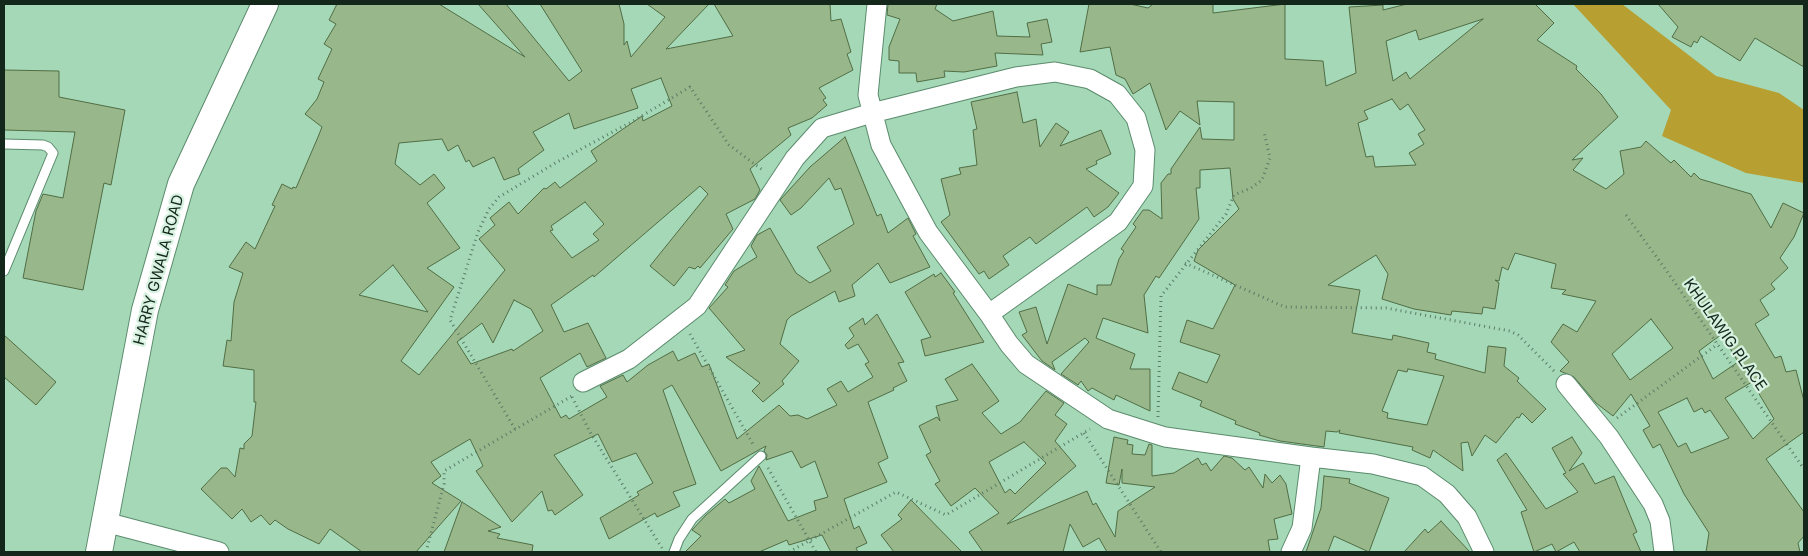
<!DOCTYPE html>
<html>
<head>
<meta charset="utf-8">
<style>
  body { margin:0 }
  #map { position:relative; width:1808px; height:556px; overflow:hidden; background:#a5d8b7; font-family:Inter,sans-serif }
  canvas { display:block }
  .frame { position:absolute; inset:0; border:5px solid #13271b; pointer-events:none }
</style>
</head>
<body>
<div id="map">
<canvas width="1808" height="556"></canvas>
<div class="frame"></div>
</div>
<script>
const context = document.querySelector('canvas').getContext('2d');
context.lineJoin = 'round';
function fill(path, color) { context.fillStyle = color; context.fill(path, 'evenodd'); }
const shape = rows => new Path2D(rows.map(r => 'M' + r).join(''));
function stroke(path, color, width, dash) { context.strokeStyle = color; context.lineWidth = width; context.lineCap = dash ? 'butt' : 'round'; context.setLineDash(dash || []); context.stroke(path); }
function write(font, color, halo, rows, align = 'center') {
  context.font = font + ' Inter,sans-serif'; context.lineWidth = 4.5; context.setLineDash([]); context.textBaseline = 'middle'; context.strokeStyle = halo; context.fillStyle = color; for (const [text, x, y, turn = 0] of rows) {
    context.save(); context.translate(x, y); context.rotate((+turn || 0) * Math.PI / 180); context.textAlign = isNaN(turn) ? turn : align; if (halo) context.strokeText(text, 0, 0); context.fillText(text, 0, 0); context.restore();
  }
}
fill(shape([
  [1573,4,1622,4,1716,76,1779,93,1804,110,1804,183,1746,173,1662,136,1671,110]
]), '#b79f31');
const building = shape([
  [337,4,439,4,525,57,478,4,506,4,569,81,582,71,540,4,619,4,624,24,624,45,627,41,631,57,665,17,647,4,709,4,666,49,733,36,714,4,830,4,831,21,841,19,851,52,847,54,853,70,819,88,826,98,823,100,827,105,812,118,788,128,791,135,750,169,760,190,755,199,726,214,733,229,700,268,698,266,695,269,689,267,674,286,650,266,708,194,700,186,594,277,593,275,551,305,564,332,588,323,606,358,587,367,580,353,540,378,561,418,566,415,569,419,607,397,600,386,623,375,627,382,648,365,673,351,678,361,695,353,702,367,709,364,737,439,779,405,790,416,798,415,807,419,837,405,827,389,841,381,848,392,873,377,865,364,869,362,858,344,848,349,845,345,854,336,849,328,863,318,865,325,877,314,904,362,898,363,907,381,893,388,894,390,868,402,888,458,878,463,887,482,844,499,854,529,859,526,867,543,856,548,858,552,831,552,822,535,789,545,787,540,759,552,685,552,701,536,692,530,706,515,725,499,729,503,755,489,751,481,759,466,788,521,816,510,814,501,828,497,815,461,801,468,792,451,766,460,767,455,764,451,766,446,721,471,672,385,663,390,696,484,673,492,680,506,657,517,655,513,609,539,600,518,639,495,637,492,653,483,636,453,612,462,598,434,554,455,583,495,555,515,552,510,548,511,542,491,512,522,476,471,483,466,470,439,431,462,441,476,432,483,461,501,416,552,362,552,330,529,319,544,288,529,275,520,270,525,261,515,251,522,242,509,232,519,201,489,221,468,227,468,235,477,240,448,244,449,244,444,252,436,256,402,254,402,254,370,223,366,227,340,231,341,234,302,243,273,229,267,246,242,255,249,275,206,272,205,282,184,292,189,293,187,296,188,318,137,322,127,305,114,317,99,324,82,318,79,332,49,324,44,336,24,329,20,337,4],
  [661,78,672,106,643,121,642,116,591,151,597,161,560,188,555,182,546,189,544,188,518,214,509,202,490,218,495,225,479,239,505,270,419,375,401,361,454,287,427,268,460,248,427,203,445,188,434,174,420,185,395,164,399,143,442,139,448,151,458,145,466,162,469,160,473,167,494,157,504,180,520,174,518,169,544,150,533,132,569,113,574,129,638,108,631,89,661,78],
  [585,202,604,224,593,234,599,240,572,258,550,231,553,230,551,226,585,202],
  [393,265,428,312,359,295,393,265],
  [514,300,531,309,543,331,513,351,512,349,471,364,457,342,482,323,493,343,514,300],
  [888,4,937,4,935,9,953,21,993,11,997,36,1030,37,1027,23,1047,19,1052,42,1041,44,1043,55,995,53,997,66,964,72,944,71,945,77,917,82,916,73,899,73,899,61,889,60,889,47,900,19,887,15,888,4],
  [1089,4,1130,4,1148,8,1153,4,1213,4,1213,13,1285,4,1285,59,1323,61,1326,86,1356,73,1349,7,1383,5,1383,10,1407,4,1535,4,1554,23,1537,40,1577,66,1576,69,1601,94,1618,117,1572,160,1583,158,1573,170,1606,189,1624,174,1620,151,1641,147,1646,141,1671,163,1674,160,1691,177,1694,173,1700,179,1751,194,1771,228,1783,203,1804,213,1794,237,1780,258,1788,268,1771,284,1775,289,1760,300,1769,315,1755,324,1775,358,1781,356,1786,372,1796,370,1804,401,1804,432,1766,459,1804,512,1804,536,1798,543,1800,552,1706,552,1709,533,1684,494,1660,444,1653,448,1643,430,1650,426,1631,394,1613,416,1596,403,1574,377,1560,371,1569,362,1551,342,1563,324,1577,332,1596,301,1562,294,1566,290,1551,288,1556,264,1515,253,1508,270,1502,267,1499,281,1495,280,1499,283,1495,309,1483,307,1482,314,1452,311,1451,315,1414,309,1382,299,1388,274,1376,255,1328,285,1360,290,1352,333,1392,340,1393,335,1429,343,1427,352,1436,354,1435,359,1485,373,1488,346,1506,348,1504,366,1519,378,1517,381,1546,409,1532,423,1522,413,1519,418,1517,417,1496,443,1485,435,1472,456,1468,442,1461,443,1463,471,1433,450,1430,458,1412,450,1413,447,1339,433,1340,430,1337,432,1326,431,1324,447,1280,441,1259,435,1260,433,1235,424,1236,421,1200,406,1202,401,1172,389,1179,372,1207,383,1220,355,1180,342,1187,320,1213,329,1235,285,1194,261,1198,250,1239,209,1233,199,1230,168,1200,170,1200,188,1196,188,1199,219,1159,278,1156,276,1144,295,1148,333,1103,318,1096,338,1135,354,1130,369,1150,369,1150,411,1116,395,1114,400,1092,388,1088,391,1081,381,1078,385,1061,374,1089,342,1085,338,1052,362,1055,370,1042,361,1022,335,1027,332,1019,312,1036,307,1047,344,1068,284,1097,295,1097,285,1111,285,1119,259,1124,251,1121,249,1136,227,1133,224,1143,210,1149,210,1162,219,1161,183,1168,174,1171,174,1171,169,1200,127,1202,139,1234,140,1234,102,1197,101,1200,125,1180,111,1166,130,1150,83,1133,94,1125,79,1116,75,1110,47,1080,52,1089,4],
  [1483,19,1410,79,1406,72,1393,81,1386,41,1416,30,1419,40,1483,19],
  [1392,99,1400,110,1408,104,1425,130,1418,134,1424,144,1409,153,1416,165,1375,167,1373,156,1366,157,1358,123,1368,119,1364,111,1392,99],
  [1651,319,1673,348,1630,380,1612,354,1651,319],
  [1722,334,1738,362,1713,379,1699,351,1722,334],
  [1408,369,1444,376,1427,425,1387,418,1388,413,1382,411,1398,370,1407,372,1408,369],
  [1752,382,1774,419,1753,439,1725,398,1752,382],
  [1687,398,1694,412,1702,408,1705,413,1710,410,1729,438,1691,453,1686,443,1678,447,1658,412,1687,398],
  [1658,4,1804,4,1804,67,1755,38,1740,61,1701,36,1697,43,1694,41,1691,47,1672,37,1678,27,1658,4],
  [4,70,59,71,59,97,125,110,111,185,104,183,83,290,23,278,36,211,43,194,63,198,75,132,4,130,4,70],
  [1017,92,1023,123,1036,119,1040,147,1056,123,1069,132,1060,146,1101,130,1111,154,1096,161,1097,164,1086,169,1119,193,1108,207,1094,217,1087,207,1036,244,1030,237,1003,256,1009,265,989,279,984,271,979,274,941,222,950,215,941,179,961,174,959,168,977,165,973,130,977,129,971,102,1017,92],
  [845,137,877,216,881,214,888,233,908,218,916,234,913,236,930,267,890,283,878,263,852,285,855,296,839,302,835,291,791,316,787,320,780,344,799,361,782,381,784,384,763,402,752,391,760,383,726,357,745,350,709,308,728,287,725,285,734,271,757,257,751,246,757,235,770,228,796,273,810,283,831,271,817,247,854,224,841,188,835,190,829,178,801,208,791,215,780,200,810,167,845,137],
  [941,273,955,292,953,293,984,342,925,356,921,340,931,337,905,292,934,274,935,277,941,273],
  [4,335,56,382,36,405,4,377,4,335],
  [972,364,999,401,982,413,1001,434,1020,422,1046,391,1064,403,1055,415,1067,424,1055,441,1076,466,1007,524,1087,491,1093,505,1096,503,1115,537,1118,511,1155,487,1122,483,1122,469,1119,485,1106,483,1114,437,1128,440,1127,444,1133,445,1132,454,1145,455,1149,444,1152,445,1152,476,1174,473,1198,458,1202,465,1206,463,1211,471,1224,456,1232,458,1245,470,1249,467,1263,488,1265,474,1272,483,1280,475,1286,484,1292,514,1274,519,1278,539,1268,540,1270,552,1107,552,1099,538,1083,547,1070,524,1063,552,983,552,969,532,999,513,975,488,951,506,935,484,940,481,926,455,931,452,919,426,937,417,940,421,936,406,958,400,945,379,972,364],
  [1024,442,1046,463,1015,494,1010,489,1005,493,989,462,1024,442],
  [1572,437,1582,453,1569,471,1583,463,1595,484,1614,476,1637,532,1633,534,1641,552,1580,552,1574,542,1556,552,1552,544,1534,552,1521,512,1527,510,1497,460,1506,453,1546,509,1578,492,1563,474,1566,473,1552,448,1572,437],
  [1324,476,1350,479,1349,483,1389,498,1369,552,1334,536,1328,552,1306,552,1321,508,1324,476],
  [911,500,962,552,894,552,881,535,902,519,898,515,911,500],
  [462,502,501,527,488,531,500,534,497,538,533,545,532,552,444,552,462,502],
  [1441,521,1470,552,1404,552,1425,529,1428,533,1441,521]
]);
fill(building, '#98b78a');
stroke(building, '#516d44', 1);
const service = shape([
  [4,144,43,145,48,147,53,153,4,271],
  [674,552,679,539,692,519,761,456]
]);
const minor = shape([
  [877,4,868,95,881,145,928,232,989,314,1009,344,1026,364,1108,419,1165,437,1311,457],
  [583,382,629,359,697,306,795,158,822,128,872,113,1016,77,1055,72,1090,79,1117,94,1136,118,1145,150,1143,186,1118,222,989,314],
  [1566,384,1609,437,1653,504,1660,521,1664,552],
  [105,522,219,552],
  [1291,552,1302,528,1311,457,1373,464,1422,476,1447,494,1467,517,1484,552]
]);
const secondary = shape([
  [99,552,145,310,181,184,265,4]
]);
stroke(service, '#5a8b6c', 11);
stroke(minor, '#5a8b6c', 21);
stroke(secondary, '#5a8b6c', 28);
stroke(shape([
  [1626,215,1666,270,1804,469],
  [1185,263,1285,307,1386,308,1510,331,1518,335,1554,371],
  [690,334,754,446],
  [572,397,590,432,662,548],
  [1158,417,1161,296,1226,214,1234,195,1251,188,1262,180,1270,158,1264,132],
  [1617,418,1718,344],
  [515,429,450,320,478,232,489,209,499,197,557,162,635,120,690,87,729,145,764,171],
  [1084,433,1161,552],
  [768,468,816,552],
  [426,552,444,484,444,471,572,396],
  [789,552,896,492,946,515,1090,429]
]), '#5a7d67', 3, [1, 4]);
stroke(service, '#fff', 9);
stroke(minor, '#fff', 19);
stroke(secondary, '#fff', 26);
write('15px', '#13271b', '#d8f2e1', [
  ["HARRY GWALA ROAD",159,270,-75],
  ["KHULAWIG PLACE",1725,335,55]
]);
</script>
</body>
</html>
